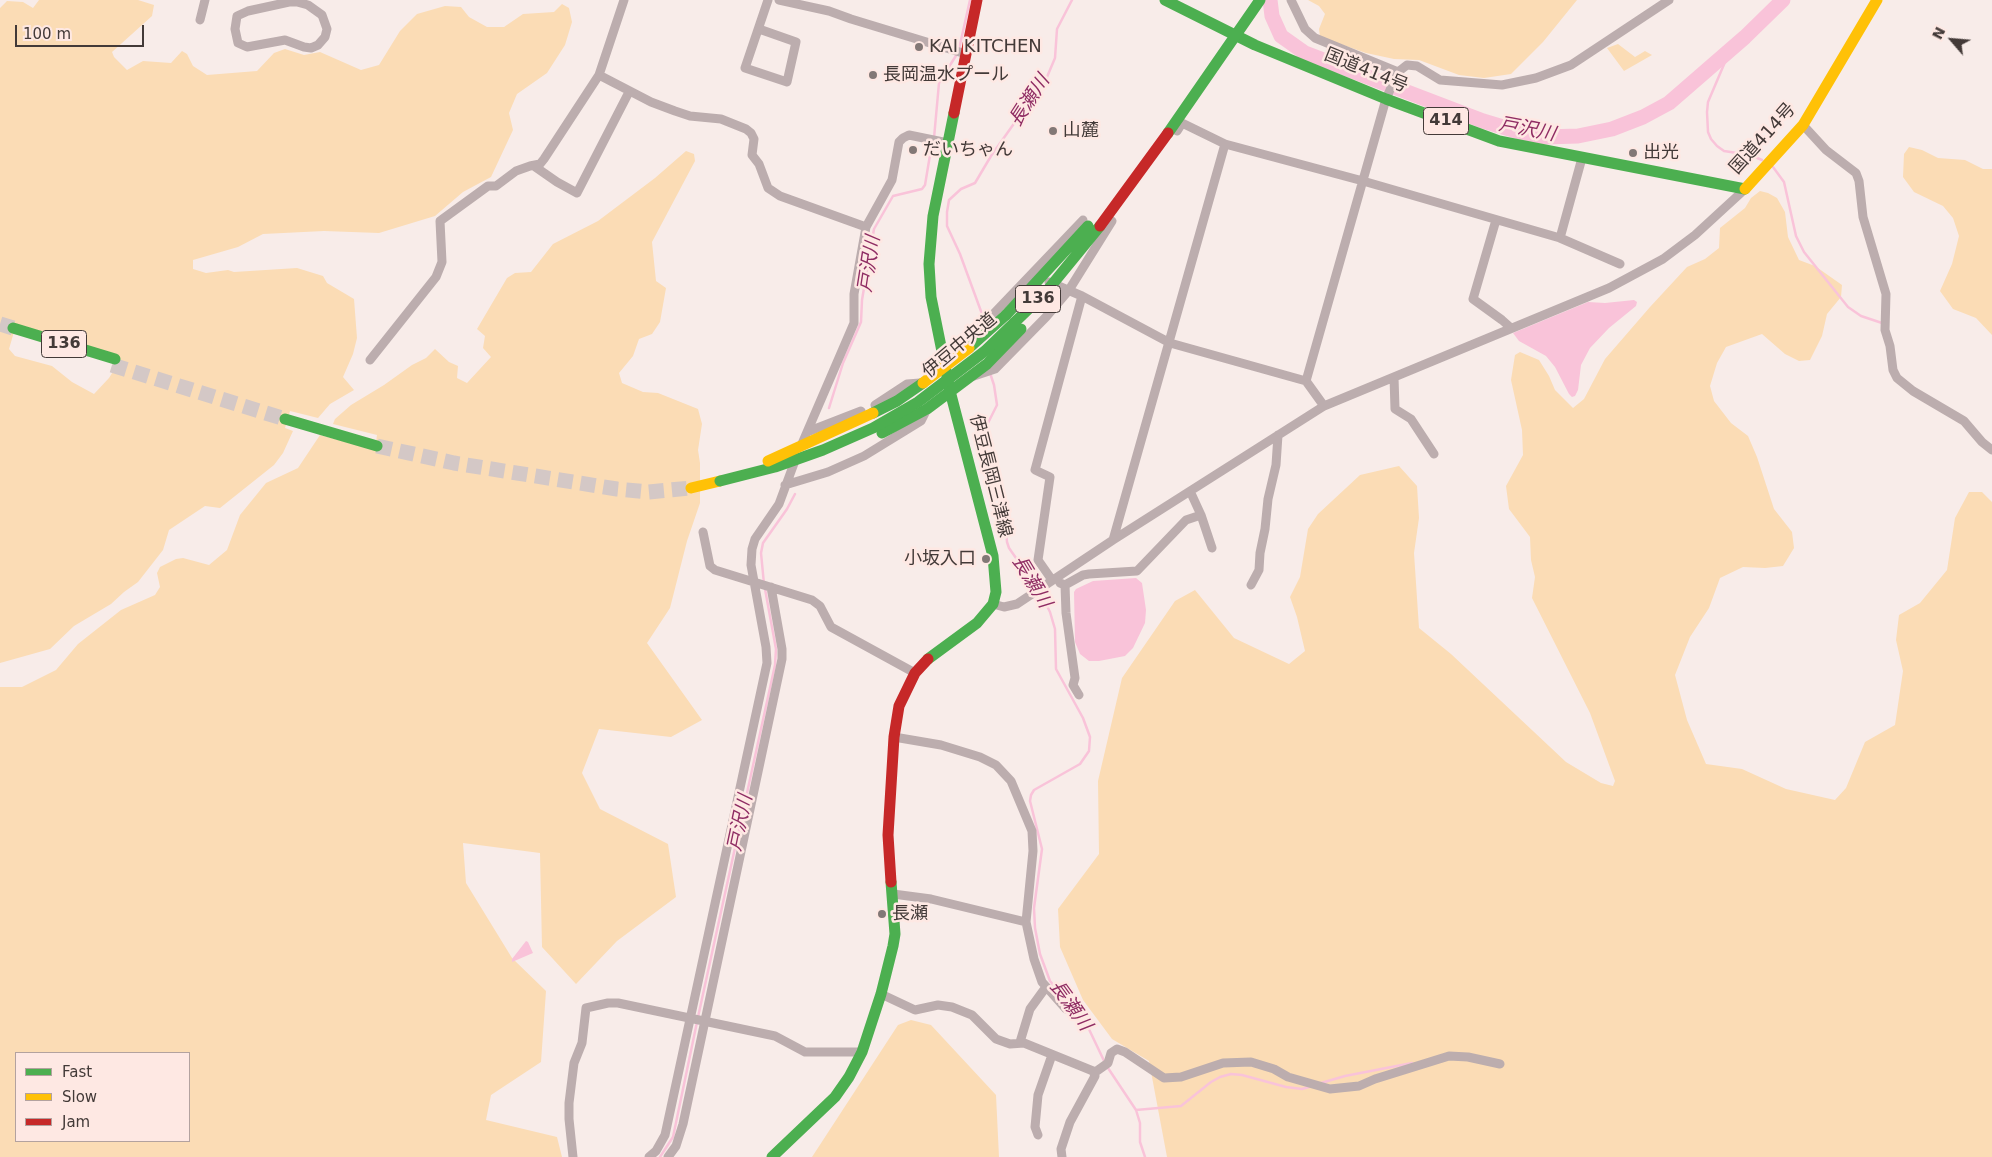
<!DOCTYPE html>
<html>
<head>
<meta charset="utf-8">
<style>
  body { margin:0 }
  #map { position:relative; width:1992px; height:1157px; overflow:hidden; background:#f8ece9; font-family:"DejaVu Sans",sans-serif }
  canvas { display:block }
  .legend { position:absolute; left:15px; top:1052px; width:175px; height:90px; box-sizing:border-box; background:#fee8e3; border:1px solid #b3a29f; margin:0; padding:6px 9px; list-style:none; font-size:15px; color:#433a38 }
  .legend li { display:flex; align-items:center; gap:10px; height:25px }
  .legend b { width:25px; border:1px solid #b3a29f }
  .north { position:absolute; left:1927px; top:15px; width:50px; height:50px; -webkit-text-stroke:4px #fee8e3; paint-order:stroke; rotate:297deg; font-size:14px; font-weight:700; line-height:20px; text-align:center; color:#433a38 }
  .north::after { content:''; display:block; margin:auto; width:18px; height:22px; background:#433a38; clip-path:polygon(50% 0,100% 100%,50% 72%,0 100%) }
  .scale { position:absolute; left:15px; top:25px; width:129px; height:22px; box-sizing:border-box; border:2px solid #433a38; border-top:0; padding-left:6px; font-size:15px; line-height:18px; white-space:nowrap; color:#433a38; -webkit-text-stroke:4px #fee8e3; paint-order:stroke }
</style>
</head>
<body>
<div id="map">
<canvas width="1992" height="1157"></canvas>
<ul class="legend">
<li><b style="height:6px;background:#4caf50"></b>Fast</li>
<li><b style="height:6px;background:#ffc107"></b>Slow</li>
<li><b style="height:6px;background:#c62828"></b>Jam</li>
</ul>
<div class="north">N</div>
<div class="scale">100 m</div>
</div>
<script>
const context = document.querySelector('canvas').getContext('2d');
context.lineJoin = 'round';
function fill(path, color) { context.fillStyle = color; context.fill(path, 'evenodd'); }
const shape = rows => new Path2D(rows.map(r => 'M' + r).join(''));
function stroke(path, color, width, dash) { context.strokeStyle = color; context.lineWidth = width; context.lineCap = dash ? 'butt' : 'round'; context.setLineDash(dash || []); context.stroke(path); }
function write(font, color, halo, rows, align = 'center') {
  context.font = font + ' "DejaVu Sans","Noto Sans JP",sans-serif'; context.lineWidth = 5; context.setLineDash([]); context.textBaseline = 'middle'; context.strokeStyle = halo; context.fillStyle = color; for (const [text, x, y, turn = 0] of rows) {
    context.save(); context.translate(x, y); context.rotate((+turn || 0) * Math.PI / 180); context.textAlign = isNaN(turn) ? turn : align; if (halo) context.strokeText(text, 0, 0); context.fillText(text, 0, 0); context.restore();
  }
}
fill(shape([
  [39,0,138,0,154,5,152,16,112,52,114,57,127,70,143,61,171,63,182,51,187,54,193,66,207,75,257,71,274,53,285,49,304,55,320,52,361,70,379,65,400,31,417,14,445,6,461,7,469,17,487,27,504,27,523,14,554,12,562,4,569,8,572,22,565,45,547,73,517,94,509,113,513,130,491,177,463,192,435,216,379,233,324,231,263,234,238,247,193,260,193,269,206,273,228,270,234,272,297,268,323,276,327,283,354,299,357,338,353,354,343,377,354,390,330,404,318,418,290,411,285,428,293,431,283,453,274,465,220,508,205,506,169,530,163,550,138,582,124,592,111,604,74,626,50,649,0,663,0,8,7,1,23,2,33,8],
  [16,325,121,359,109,378,94,394,72,382,52,366,15,356,9,349],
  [1308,0,1577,0,1543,42,1511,74,1484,78,1459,75,1419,60,1394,59,1366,53,1320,37,1319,29,1325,14,1319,6],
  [1618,44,1635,57,1645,51,1652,55,1624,71,1607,48],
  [1909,147,1922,150,1938,158,1965,160,1983,169,1992,169,1992,335,1976,318,1953,309,1940,291,1952,264,1959,236,1953,218,1943,206,1914,192,1903,177,1904,154],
  [686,151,694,154,695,161,652,242,656,281,666,288,660,322,652,334,639,339,633,356,619,373,622,383,643,392,658,393,698,409,702,424,698,450,700,463,700,503,687,541,670,608,647,643,702,720,671,737,599,729,582,773,600,809,668,844,676,897,617,941,576,984,542,947,540,853,463,843,466,883,512,958,546,991,541,1062,491,1095,486,1120,557,1137,562,1157,0,1157,0,687,22,687,56,670,78,644,121,610,155,595,160,587,157,573,160,567,176,559,183,558,209,565,227,550,240,515,266,483,298,468,320,435,375,450,377,435,333,424,335,419,351,405,384,385,412,365,426,358,435,349,449,362,458,366,457,378,467,383,491,357,483,348,485,336,477,329,507,278,515,273,531,272,553,244,598,221,655,178],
  [16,1053,189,1053,189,1141,16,1141],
  [1760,191,1768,193,1777,198,1785,212,1788,237,1799,260,1815,266,1842,285,1841,297,1827,314,1822,336,1810,360,1799,361,1785,354,1762,334,1726,347,1717,363,1710,386,1714,401,1731,423,1748,436,1757,457,1774,509,1792,532,1794,548,1783,566,1765,568,1743,567,1720,578,1709,608,1690,637,1675,675,1687,720,1706,764,1742,769,1786,789,1835,800,1846,788,1865,742,1895,725,1903,671,1896,640,1899,615,1920,603,1947,570,1955,518,1969,492,1982,492,1992,502,1992,1157,1167,1157,1149,1061,1112,1039,1083,1000,1060,947,1058,909,1099,854,1098,781,1122,678,1175,601,1195,590,1234,638,1289,664,1305,651,1297,617,1290,597,1300,577,1308,529,1318,514,1360,475,1399,466,1417,486,1419,518,1414,553,1419,628,1451,654,1566,762,1601,783,1613,786,1615,781,1590,713,1532,598,1535,577,1531,560,1530,537,1509,509,1506,486,1523,455,1522,430,1511,380,1515,355,1520,352,1539,360,1549,376,1555,390,1573,408,1584,399,1605,359,1650,307,1687,267,1705,259,1719,248,1720,228,1745,208,1751,198],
  [911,1020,931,1025,996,1095,999,1157,812,1157,898,1025]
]), '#fbdcb5');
fill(shape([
  [1634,300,1637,302,1636,306,1609,328,1590,348,1581,365,1578,390,1575,396,1572,397,1569,394,1555,367,1546,356,1519,341,1513,333,1588,302,1605,303],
  [1136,578,1142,583,1146,610,1145,623,1133,648,1125,656,1099,661,1089,661,1080,654,1075,642,1074,592,1076,589,1093,581],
  [526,941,528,942,533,953,512,962,512,959]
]), '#f9c3d9');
stroke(shape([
  [959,49,970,0],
  [1726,53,1725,62,1708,102,1707,112,1708,132,1711,139,1717,146,1724,151,1750,155,1762,160],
  [934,138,939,83,957,54],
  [1773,167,1784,182,1796,236,1804,252,1848,307,1861,316,1882,323],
  [987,317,982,314,960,254,947,226,947,212,949,200,961,189,975,183,991,156,1047,77,1055,58,1057,29,1072,0],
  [990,373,994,385,997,405,987,425,982,446,999,474,1002,486,1007,542,1009,548,1041,594,1050,612,1055,629,1056,669,1083,718,1090,737,1089,751,1080,764,1034,790,1031,795,1030,801,1042,849,1034,908,1035,928,1040,954,1050,981,1087,1025,1106,1065,1136,1110,1140,1123,1140,1142,1145,1157],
  [829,408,843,363,861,322,862,300,874,229,893,196,922,189,925,185,932,143],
  [764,584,761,553,763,543,787,509,795,494],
  [698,1017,775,665,776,649,765,589],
  [1321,1083,1345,1076,1412,1063],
  [1136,1110,1181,1106,1211,1082,1220,1077,1231,1074,1242,1075,1286,1087,1302,1089,1309,1087],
  [660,1157,673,1137,697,1022]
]), '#f9c3d9', 2.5);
stroke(shape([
  [1270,0,1272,16,1281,36,1305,53,1483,121,1523,133,1545,137,1578,136,1612,129,1643,117,1669,103,1745,37,1783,0]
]), '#f9c3d9', 15);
stroke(shape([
  [0,324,13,328],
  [112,365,285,419],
  [377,446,454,463,617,489,648,492,691,488]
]), '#d4c8c6', 15, [15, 8]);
stroke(shape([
  [779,0,829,11,851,19,966,54],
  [1291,0,1305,29,1315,38,1398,72],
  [289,2,297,2,308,5,322,15,327,29,325,37,318,45,311,48,304,47,285,40,247,47,238,43,235,29,237,16,248,11,289,2],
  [200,20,205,0],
  [759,29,796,42,787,82,745,68,768,0],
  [599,75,651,102,675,111,690,116,721,119,746,129,751,133,754,139,752,155,759,164,768,188,780,196,866,227],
  [1803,125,1826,150,1856,173,1859,181,1863,217,1886,294,1885,330,1890,346,1893,370,1897,378,1913,391,1964,421,1982,442,1992,450],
  [1177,131,1182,123,1225,144],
  [534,166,557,182,577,193,629,92],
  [1496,220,1473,299,1502,320,1511,328],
  [1560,238,1620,264],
  [1049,282,1082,296],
  [974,337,978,330,1083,220],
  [370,360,436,277,442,262,440,221,488,186,496,186,516,171,530,166,540,164,544,159,599,75,624,0],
  [974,376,995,369,1046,317,1069,290,1112,221],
  [1394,377,1395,409,1411,419,1434,454],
  [1306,381,1386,99,1398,72,1407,65,1417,66,1440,80,1502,85,1536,78,1571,65,1669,0],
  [875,405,907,384,920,383],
  [807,432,861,411],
  [801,446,854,323,854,294,866,227,892,180,899,142,903,138,909,135,948,143],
  [785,485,828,472,864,456,921,421,926,411],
  [1190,491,1201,515,1212,548],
  [703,532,710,566,715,570,812,600,820,606,831,627,915,673],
  [1113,540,1225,144,1363,181,1560,238,1582,158],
  [1052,580,1038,560,1050,477,1035,470,1082,296,1170,343,1306,381,1324,406],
  [1060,583,1065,585,1066,613,1075,678,1073,685,1079,695],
  [1065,585,1083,575,1089,574,1137,571,1186,520,1201,515],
  [1251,585,1259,570,1260,553,1265,529,1268,499,1276,465,1278,435],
  [993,604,1004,607,1017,604,1113,540,1324,406,1609,288,1663,259,1695,235,1744,190],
  [894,737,941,745,980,757,996,765,1011,781,1032,831,1033,851,1026,922,1034,959,1042,982,1066,1009],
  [893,894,931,899,1026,922],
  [881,994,915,1010,938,1005,952,1007,972,1015,996,1039,1010,1044,1024,1043,1093,1071,1095,1076,1070,1122,1061,1149,1062,1157],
  [1020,1042,1030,1009,1046,987],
  [1094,1073,1108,1063,1111,1053,1117,1049,1125,1052,1164,1078,1181,1077,1223,1063,1251,1062,1274,1069,1288,1077,1330,1089,1359,1086,1375,1079,1449,1056,1468,1057,1500,1064],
  [1038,1135,1035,1127,1038,1095,1052,1055],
  [573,1157,569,1119,569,1103,574,1063,582,1043,586,1008,608,1003,618,1003,775,1036,805,1052,862,1052],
  [649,1157,656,1151,665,1135,767,663,766,647,751,565,752,549,755,539,779,504,796,458],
  [668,1157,676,1146,683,1124,782,659,782,649,771,587]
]), '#bcadae', 9);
stroke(shape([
  [1165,0,1255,45,1386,99,1499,141,1745,189],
  [13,328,115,359],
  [969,348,1006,315],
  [987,364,1021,329],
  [927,409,987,364],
  [873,413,897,401,923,383],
  [285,419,377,446],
  [882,433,927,409],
  [928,659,977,623,993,604,996,592,993,556,950,391,931,297,929,264,933,216,954,113],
  [772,1157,835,1097,849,1077,862,1052,881,994,893,946,895,934,891,882]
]), '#4caf50', 11);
stroke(shape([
  [1745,189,1803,125,1877,0],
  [923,383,969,348],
  [691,488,720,481]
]), '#ffc107', 11);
stroke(shape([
  [954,113,977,0],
  [891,882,888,835,894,737,899,706,915,673,928,659]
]), '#c62828', 11);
stroke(shape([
  [1168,133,1260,0],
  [1006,315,1088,226],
  [720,481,775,467,823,450,873,428,918,402,985,351,1046,292,1100,226]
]), '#4caf50', 11);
stroke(shape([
  [768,461,873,413]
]), '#ffc107', 11);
stroke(shape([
  [1100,226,1168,133]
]), '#c62828', 11);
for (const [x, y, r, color] of [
  [919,47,5,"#827876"],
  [873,75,5,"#827876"],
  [1053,131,5,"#827876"],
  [913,150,5,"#827876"],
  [1633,153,5,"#827876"],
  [986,559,5,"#827876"],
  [882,914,5,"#827876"]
]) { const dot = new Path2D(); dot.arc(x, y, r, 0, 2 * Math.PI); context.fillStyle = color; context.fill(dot); stroke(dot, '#fee8e3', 2); }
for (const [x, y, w] of [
  [1446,121,45],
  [1038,299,45],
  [64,344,45]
]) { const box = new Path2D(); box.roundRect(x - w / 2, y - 13.5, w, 27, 4); context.fillStyle = '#fee8e3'; context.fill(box); stroke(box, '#433a38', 1); }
write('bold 16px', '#433a38', null, [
  ["414",1446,121],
  ["136",1038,299],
  ["136",64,344]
]);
write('18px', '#433a38', '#fee8e3', [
  ["KAI KITCHEN",929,47],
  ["長岡温水プール",883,75],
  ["山麓",1063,131],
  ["だいちゃん",923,150],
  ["出光",1643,153],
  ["小坂入口",976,559,"right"],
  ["長瀬",892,914]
], 'left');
write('18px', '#433a38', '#fee8e3', [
  ["国道414号",1366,71,22],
  ["国道414号",1763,139,-48],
  ["伊豆中央道",960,346,-40],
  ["伊豆長岡三津線",990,476,76]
]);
write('italic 19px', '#8f2c63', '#fee8e3', [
  ["長瀬川",1030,101,-57],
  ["戸沢川",1527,130,11],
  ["戸沢川",870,264,-81],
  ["長瀬川",1031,582,59],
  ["戸沢川",741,823,-78],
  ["長瀬川",1070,1006,54]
]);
</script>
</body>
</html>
